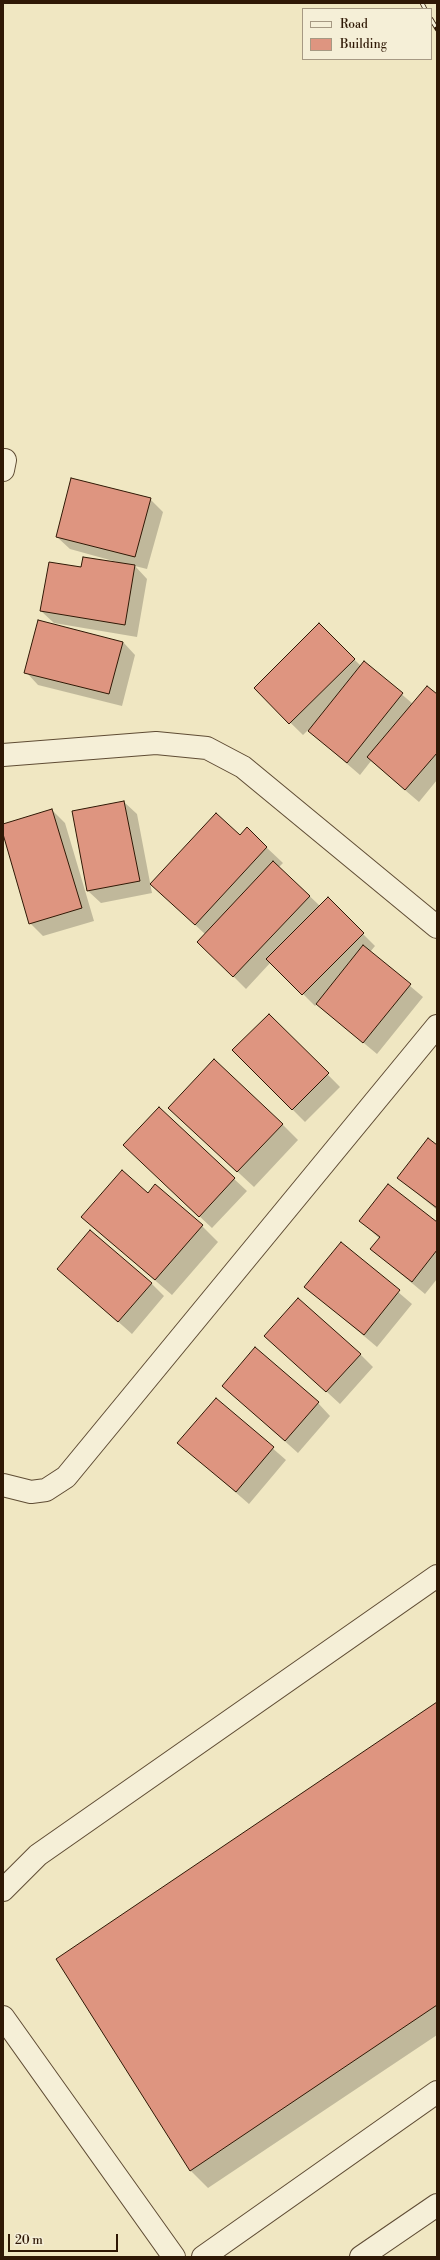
<!DOCTYPE html>
<html>
<head>
<meta charset="utf-8">
<style>
  body { margin:0 }
  #map { position:relative; width:440px; height:2260px; overflow:hidden; background:#f0e7c2; font-family:"Libre Bodoni",serif }
  canvas { display:block }
  .frame { position:absolute; inset:0; border:4px solid #2f1805; pointer-events:none }
  .legend { position:absolute; left:302px; top:8px; width:130px; height:52px; box-sizing:border-box; background:#f5efd7; border:1px solid #a69983; margin:0; padding:5px 7px; list-style:none; font-size:12px; color:#2f1805 }
  .legend li { display:flex; align-items:center; gap:8px; height:20px }
  .legend b { width:20px; border:1px solid #a69983 }
  .scale { position:absolute; left:8px; top:2234px; width:110px; height:18px; box-sizing:border-box; border:2px solid #2f1805; border-top:0; padding-left:5px; font-size:12px; line-height:14px; white-space:nowrap; color:#2f1805; -webkit-text-stroke:3px #f5efd7; paint-order:stroke }
</style>
</head>
<body>
<div id="map">
<canvas width="440" height="2260"></canvas>
<div class="frame"></div>
<ul class="legend">
<li><b style="height:5px;background:#f5efd7"></b>Road</li>
<li><b style="height:11px;background:#de9580"></b>Building</li>
</ul>
<div class="scale">20 m</div>
</div>
<script>
const context = document.querySelector('canvas').getContext('2d');
context.lineJoin = 'round';
function fill(path, color) { context.fillStyle = color; context.fill(path, 'evenodd'); }
const shape = rows => new Path2D(rows.map(r => 'M' + r).join(''));
function stroke(path, color, width, dash) { context.strokeStyle = color; context.lineWidth = width; context.lineCap = dash ? 'butt' : 'round'; context.setLineDash(dash || []); context.stroke(path); }
fill(shape([
  [150,499,163,512,147,569,135,566,147,579,137,637,54,623,41,611,82,569,117,562,70,549,57,537],
  [319,625,361,666,364,662,413,704,437,696,437,780,419,802,371,761,360,775,308,730,303,735,255,688],
  [123,642,135,655,122,706,38,685,26,672],
  [124,802,137,814,152,893,101,903,88,891],
  [52,810,65,823,94,921,43,936,30,923,3,825],
  [247,829,283,863,279,867,320,906,328,899,375,946,370,952,423,997,377,1054,317,1004,315,1006,271,962,246,989,211,954,205,934,168,900],
  [269,1015,340,1087,305,1122,233,1050],
  [159,1109,247,1191,212,1228,137,1158],
  [185,1123,282,1124,298,1140,254,1187],
  [437,1146,437,1210,399,1178],
  [148,1194,202,1226,218,1242,172,1295,82,1217],
  [360,1221,437,1223,437,1279,425,1294,371,1249,380,1239],
  [341,1243,412,1304,377,1347,305,1286],
  [59,1269,151,1283,164,1296,132,1334],
  [266,1336,360,1354,373,1367,340,1404],
  [223,1386,318,1403,330,1416,298,1453],
  [216,1399,286,1460,249,1504,179,1443],
  [437,1703,437,2035,208,2188,190,2170]
]), '#0003');
const building = shape([
  [71,478,151,498,135,557,56,537,71,478],
  [83,557,135,565,125,625,40,611,49,562,81,567,83,557],
  [38,620,123,642,109,694,24,673,38,620],
  [319,623,355,659,289,724,254,688,319,623],
  [364,661,403,693,347,763,308,731,364,661],
  [427,686,437,694,437,753,405,790,367,757,427,686],
  [124,801,140,881,87,891,72,811,124,801],
  [52,809,82,908,29,924,3,834,3,824,52,809],
  [216,813,240,835,247,827,267,847,195,925,150,884,216,813],
  [273,861,310,896,233,977,197,942,273,861],
  [328,897,364,933,302,995,266,959,328,897],
  [363,945,411,984,363,1043,316,1004,363,945],
  [269,1014,329,1073,292,1110,232,1050,269,1014],
  [214,1059,283,1124,237,1172,168,1108,214,1059],
  [159,1107,235,1178,199,1217,123,1145,159,1107],
  [428,1138,437,1145,437,1208,397,1178,428,1138],
  [122,1170,148,1193,155,1184,203,1225,155,1280,81,1217,122,1170],
  [388,1184,437,1222,437,1250,412,1282,370,1249,380,1237,359,1221,388,1184],
  [90,1230,152,1283,118,1322,57,1269,90,1230],
  [341,1242,400,1290,364,1335,304,1287,341,1242],
  [298,1298,361,1354,326,1392,264,1336,298,1298],
  [255,1347,319,1402,285,1441,222,1386,255,1347],
  [216,1398,274,1447,236,1492,177,1443,216,1398],
  [437,1702,437,2005,190,2171,56,1959,437,1702]
]);
fill(building, '#de9580');
stroke(building, '#2f1805', 1);
const minor = shape([
  [3,470,5,460],
  [3,755,156,743,207,748,243,767,437,927],
  [3,1485,31,1492,46,1490,66,1477,437,1026],
  [3,1890,38,1855,437,1576],
  [3,2017,174,2257],
  [203,2257,437,2092],
  [361,2257,437,2205]
]);
stroke(minor, '#5f4c34', 24);
stroke(minor, '#f5efd7', 22);
const rail = shape([
  [422,3,425,9],
  [431,19,437,29]
]);
stroke(rail, '#2f1805', 4.5);
stroke(rail, '#f5efd7', 3, [9]);
</script>
</body>
</html>
